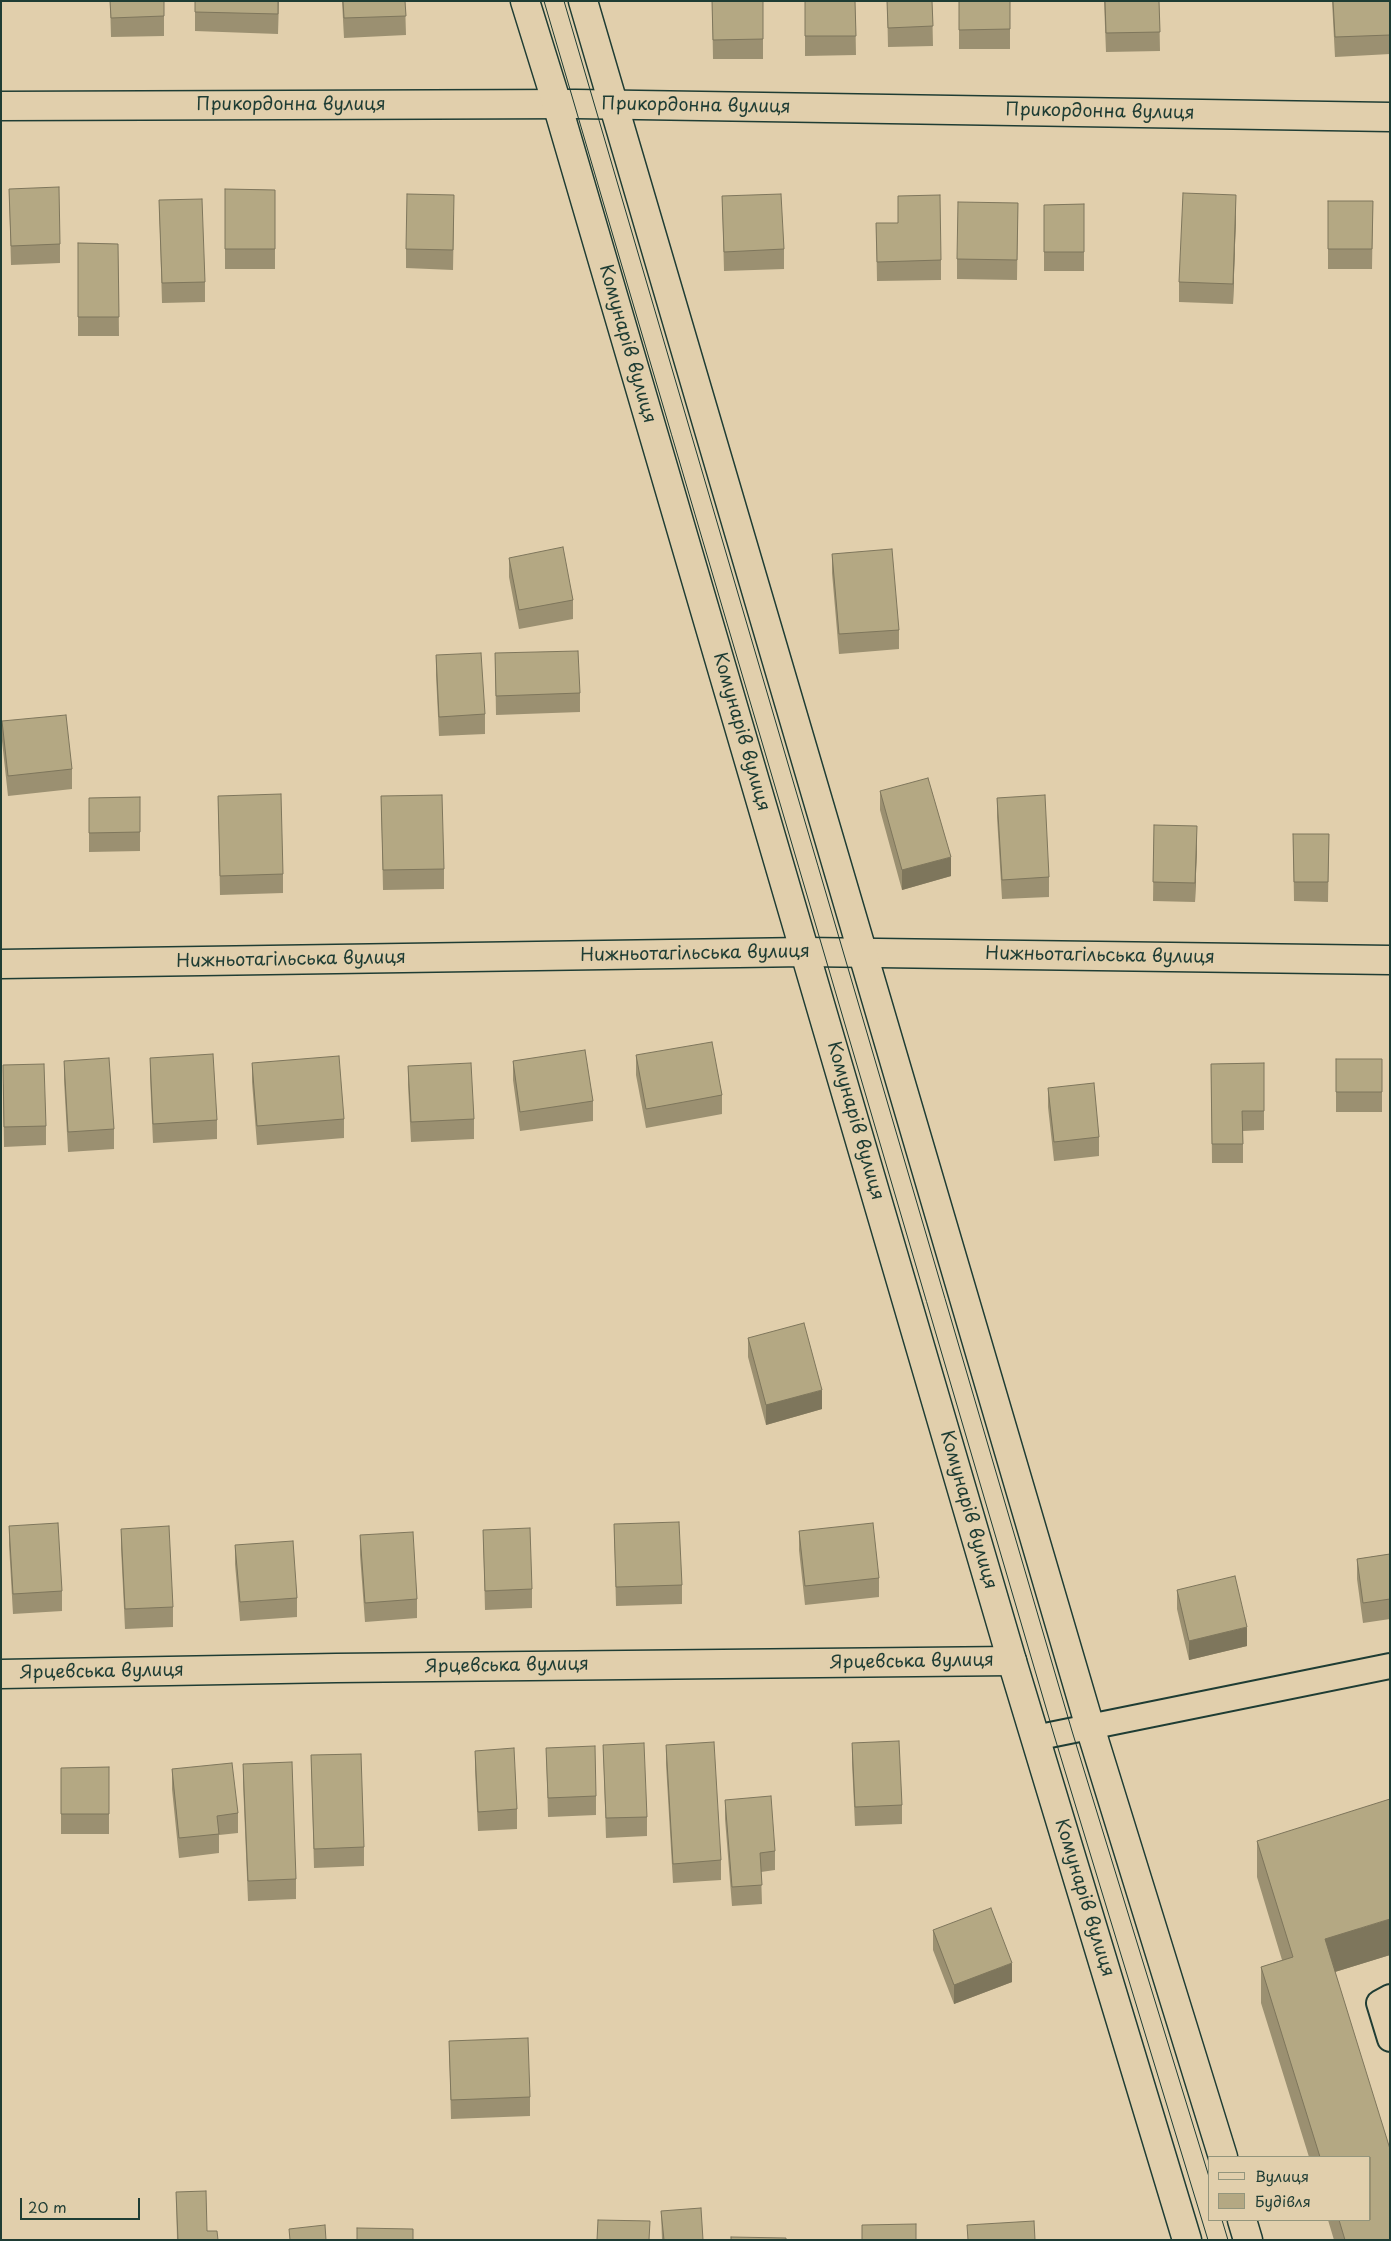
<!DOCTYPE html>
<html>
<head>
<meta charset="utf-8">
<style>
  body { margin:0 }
  #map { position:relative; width:1391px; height:2241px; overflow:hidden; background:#e1cfac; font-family:"Playpen Sans",sans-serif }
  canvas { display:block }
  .frame { position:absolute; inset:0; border:2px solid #1f3d34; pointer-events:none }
  .legend { position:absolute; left:1208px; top:2156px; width:162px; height:65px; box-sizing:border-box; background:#e1cfac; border:1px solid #93957c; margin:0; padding:6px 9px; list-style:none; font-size:15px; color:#1f3d34 }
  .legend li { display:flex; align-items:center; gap:10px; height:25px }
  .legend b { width:25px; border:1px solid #93957c }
  .scale { position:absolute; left:20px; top:2198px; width:120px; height:22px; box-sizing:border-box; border:2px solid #1f3d34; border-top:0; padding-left:6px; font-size:15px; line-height:18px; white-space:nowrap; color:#1f3d34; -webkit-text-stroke:4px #e1cfac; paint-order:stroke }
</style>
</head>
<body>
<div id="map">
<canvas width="1391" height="2241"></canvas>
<div class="frame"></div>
<ul class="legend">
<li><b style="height:6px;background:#e1cfac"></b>Вулиця</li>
<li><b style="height:14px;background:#b4a883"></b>Будівля</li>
</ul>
<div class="scale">20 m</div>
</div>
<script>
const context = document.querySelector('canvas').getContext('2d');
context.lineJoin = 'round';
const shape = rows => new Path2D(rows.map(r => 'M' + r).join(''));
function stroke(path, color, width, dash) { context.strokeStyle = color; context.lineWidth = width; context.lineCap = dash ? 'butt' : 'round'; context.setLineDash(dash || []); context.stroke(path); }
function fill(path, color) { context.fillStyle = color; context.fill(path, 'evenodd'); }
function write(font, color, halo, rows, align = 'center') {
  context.font = font + ' "Playpen Sans",sans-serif'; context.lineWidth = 5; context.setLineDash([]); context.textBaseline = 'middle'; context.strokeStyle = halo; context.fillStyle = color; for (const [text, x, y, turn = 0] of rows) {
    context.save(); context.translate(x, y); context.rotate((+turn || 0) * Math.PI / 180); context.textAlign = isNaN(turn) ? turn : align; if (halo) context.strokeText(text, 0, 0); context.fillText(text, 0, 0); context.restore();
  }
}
const service = shape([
  [1035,1738,1390,1666],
  [1390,1997,1379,2003,1390,2039]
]);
const minor = shape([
  [1,106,576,104,1390,117],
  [1,964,805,952,1390,960],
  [1,1674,336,1668,1012,1661]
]);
const tertiary = shape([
  [525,1,557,104,1012,1661,1187,2240],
  [583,1,1090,1727,1223,2157],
  [1242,2220,1248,2240]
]);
stroke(service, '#1f3d34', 28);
stroke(minor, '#1f3d34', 31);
stroke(tertiary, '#1f3d34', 31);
stroke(service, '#e1cfac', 24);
stroke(minor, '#e1cfac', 28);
stroke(tertiary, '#e1cfac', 28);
stroke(shape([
  [544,1,1054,1735,1208,2240],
  [564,1,1072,1731,1210,2180],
  [1222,2220,1228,2240]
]), '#1f3d34', 1);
fill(shape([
  [110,1,164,1,164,36,111,37],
  [195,1,279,1,278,34,195,31],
  [342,1,405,1,406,35,344,38],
  [712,1,763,1,763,59,713,59],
  [805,1,855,1,856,55,805,56],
  [887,1,932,1,933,46,888,47],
  [959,1,1010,1,1010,49,959,49],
  [1104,1,1159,1,1160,51,1106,52],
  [1332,1,1390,1,1390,54,1335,57],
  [9,189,60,244,60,263,11,265],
  [225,189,275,190,275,269,225,269],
  [722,196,784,249,784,269,724,271],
  [159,200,205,282,205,302,162,303],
  [1328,201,1373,201,1372,269,1328,269],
  [1018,203,1017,280,957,279,957,259],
  [1084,204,1084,271,1044,271,1044,205],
  [454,215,453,270,406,268,406,249],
  [1236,215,1233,304,1179,302,1179,282],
  [876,223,898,223,941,260,941,280,877,281],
  [78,243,118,244,119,336,78,336],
  [832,554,899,630,899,649,839,654,832,573],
  [509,558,573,600,573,619,519,629,509,577],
  [495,653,580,693,580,712,496,715],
  [436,655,485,714,485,734,439,736,436,675],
  [2,721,72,769,72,789,8,796,2,741],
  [880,791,951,876,902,890,880,810],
  [218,796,283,874,283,893,220,895],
  [381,796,444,869,444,889,383,890],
  [140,797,140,851,89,852,89,798],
  [997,798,1049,877,1049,897,1002,899,997,817],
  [1154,825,1197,845,1195,902,1153,901],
  [1293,834,1329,834,1328,902,1294,901],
  [636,1055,722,1095,722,1114,646,1128,636,1075],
  [150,1058,217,1120,217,1139,153,1143,150,1077],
  [1336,1059,1382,1059,1382,1112,1336,1112],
  [64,1061,114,1129,114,1149,68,1152,64,1080],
  [513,1061,593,1101,593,1121,520,1131,513,1080],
  [252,1063,344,1119,344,1138,257,1145,252,1082],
  [1264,1063,1264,1130,1243,1131,1243,1163,1212,1163,1211,1064],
  [408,1066,474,1119,474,1139,411,1142,408,1085],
  [3,1084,46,1126,46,1145,4,1147],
  [1048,1088,1099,1137,1099,1156,1054,1161,1048,1107],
  [748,1338,822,1409,766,1425,748,1357],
  [614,1524,682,1585,682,1604,616,1606],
  [9,1526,62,1591,62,1611,13,1614,9,1545],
  [121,1529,173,1607,173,1627,125,1629,121,1548],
  [483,1530,532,1589,532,1608,485,1610],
  [799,1531,879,1578,879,1597,805,1605,799,1550],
  [360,1535,417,1599,417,1618,365,1622,360,1555],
  [235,1545,297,1598,297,1617,240,1621,235,1564],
  [1390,1554,1390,1619,1363,1623,1357,1579,1357,1559],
  [1177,1590,1247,1646,1189,1660,1177,1609],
  [852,1743,902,1805,902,1824,855,1826,852,1763],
  [603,1745,647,1817,647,1836,606,1838],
  [666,1745,721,1860,721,1880,673,1883,666,1764],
  [546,1748,596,1796,596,1815,548,1817],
  [475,1751,517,1809,517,1829,478,1831,475,1770],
  [311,1755,364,1847,364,1866,314,1868],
  [243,1764,296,1879,296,1899,248,1901,243,1783],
  [109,1767,109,1834,61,1834,61,1768],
  [172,1769,238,1813,238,1833,219,1835,219,1853,179,1858,172,1789],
  [725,1800,775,1851,775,1870,761,1872,762,1904,732,1906,725,1819],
  [1257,1841,1390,1955,1335,1972,1390,2240,1334,2240,1328,2220,1370,2220,1370,2157,1309,2157,1261,2003,1261,1967,1282,1960,1257,1877],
  [933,1930,1012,1982,954,2004,933,1950],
  [449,2041,530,2097,530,2116,451,2119],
  [176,2192,207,2231,218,2240,177,2240],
  [661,2211,703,2240,662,2240]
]), '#9b9071');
fill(shape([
  [1236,195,1236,215,1233,304,1233,284],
  [1197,826,1197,845,1195,902,1195,883],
  [951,857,951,876,902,890,902,870],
  [822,1390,822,1409,766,1425,766,1405],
  [1247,1627,1247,1646,1189,1660,1189,1641],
  [1390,1919,1390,1955,1325,1975,1325,1939],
  [1012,1963,1012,1982,954,2004,954,1985]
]), '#7e765c');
const building = shape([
  [110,1,164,1,164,16,111,18,110,1],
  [195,1,278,1,278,14,195,12,195,1],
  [343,1,405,1,406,16,344,18,343,1],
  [712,1,763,1,763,39,713,40,712,1],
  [805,1,855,1,856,36,805,36,805,1],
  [887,1,932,1,933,26,888,28,887,1],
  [959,1,1010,1,1010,29,959,30,959,1],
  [1105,1,1159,1,1160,32,1106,33,1105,1],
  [1333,1,1390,1,1390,35,1335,37,1333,1],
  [59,187,60,244,11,246,9,189,59,187],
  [225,189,275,190,275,249,225,249,225,189],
  [1183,193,1236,195,1233,284,1179,282,1183,193],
  [407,194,454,195,453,250,406,249,407,194],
  [781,194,784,249,724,252,722,196,781,194],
  [940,195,941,260,877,262,876,223,898,223,898,196,940,195],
  [202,199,205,282,162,283,159,200,202,199],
  [1328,201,1373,201,1372,249,1328,249,1328,201],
  [958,202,1018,203,1017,260,957,259,958,202],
  [1084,204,1084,252,1044,252,1044,205,1084,204],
  [78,243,118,244,119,317,78,317,78,243],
  [563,547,573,600,519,610,509,558,563,547],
  [892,549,899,630,839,634,832,554,892,549],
  [578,651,580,693,496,696,495,653,578,651],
  [481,653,485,714,439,717,436,655,481,653],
  [66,715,72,769,8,776,2,721,66,715],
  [928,778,951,857,902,870,880,791,928,778],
  [281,794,283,874,220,876,218,796,281,794],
  [442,795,444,869,383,870,381,796,442,795],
  [1045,795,1049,877,1002,880,997,798,1045,795],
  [140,797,140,832,89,833,89,798,140,797],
  [1154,825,1197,826,1195,883,1153,882,1154,825],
  [1293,834,1329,834,1328,882,1294,882,1293,834],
  [712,1042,722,1095,646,1109,636,1055,712,1042],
  [585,1050,593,1101,520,1112,513,1061,585,1050],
  [213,1054,217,1120,153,1124,150,1058,213,1054],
  [339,1056,344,1119,257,1126,252,1063,339,1056],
  [109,1058,114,1129,68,1132,64,1061,109,1058],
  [1336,1059,1382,1059,1382,1092,1336,1092,1336,1059],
  [471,1063,474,1119,411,1122,408,1066,471,1063],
  [1264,1063,1264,1111,1242,1111,1243,1144,1212,1144,1211,1064,1264,1063],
  [44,1064,46,1126,4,1127,3,1065,44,1064],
  [1094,1083,1099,1137,1054,1142,1048,1088,1094,1083],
  [804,1323,822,1390,766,1405,748,1338,804,1323],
  [679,1522,682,1585,616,1587,614,1524,679,1522],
  [58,1523,62,1591,13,1594,9,1526,58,1523],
  [873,1523,879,1578,805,1586,799,1531,873,1523],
  [169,1526,173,1607,125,1609,121,1529,169,1526],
  [530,1528,532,1589,485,1591,483,1530,530,1528],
  [413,1532,417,1599,365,1603,360,1535,413,1532],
  [293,1541,297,1598,240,1602,235,1545,293,1541],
  [1390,1554,1390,1599,1363,1603,1357,1559,1390,1554],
  [1235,1576,1247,1627,1189,1641,1177,1590,1235,1576],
  [899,1741,902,1805,855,1807,852,1743,899,1741],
  [714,1742,721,1860,673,1864,666,1745,714,1742],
  [644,1743,647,1817,606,1818,603,1745,644,1743],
  [595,1746,596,1796,548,1798,546,1748,595,1746],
  [514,1748,517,1809,478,1812,475,1751,514,1748],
  [361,1754,364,1847,314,1849,311,1755,361,1754],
  [292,1762,296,1879,248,1881,243,1764,292,1762],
  [232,1763,238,1813,217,1816,219,1834,179,1838,172,1769,232,1763],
  [109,1767,109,1814,61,1814,61,1768,109,1767],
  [771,1796,775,1851,760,1853,762,1885,732,1887,725,1800,771,1796],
  [1390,1799,1390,1919,1325,1939,1390,2149,1390,2240,1345,2240,1339,2220,1370,2220,1370,2157,1320,2157,1261,1967,1293,1957,1257,1841,1390,1799],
  [991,1908,1012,1963,954,1985,933,1930,991,1908],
  [528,2038,530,2097,451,2100,449,2041,528,2038],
  [206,2191,207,2231,217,2231,218,2240,178,2240,176,2192,206,2191],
  [701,2208,703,2240,664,2240,661,2211,701,2208],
  [598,2220,650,2221,649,2240,597,2240,598,2220],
  [1034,2221,1035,2240,968,2240,967,2225,1034,2221],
  [916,2224,916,2240,862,2240,862,2225,916,2224],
  [325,2225,326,2240,290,2240,289,2229,325,2225],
  [357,2228,413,2229,413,2240,357,2240,357,2228],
  [731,2237,786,2238,786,2240,731,2240,731,2237]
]);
fill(building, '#b4a883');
stroke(building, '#7e765c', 1);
write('18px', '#1f3d34', '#e1cfac', [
  ["Прикордонна вулиця",291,105],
  ["Прикордонна вулиця",696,106,1],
  ["Прикордонна вулиця",1100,112,1],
  ["Комунарів вулиця",627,344,74],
  ["Комунарів вулиця",741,732,74],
  ["Нижньотагільська вулиця",695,954,-1],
  ["Нижньотагільська вулиця",1100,956,1],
  ["Нижньотагільська вулиця",291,960,-1],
  ["Комунарів вулиця",855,1121,74],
  ["Комунарів вулиця",968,1510,74],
  ["Ярцевська вулиця",912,1662,-1],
  ["Ярцевська вулиця",507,1666,-1],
  ["Ярцевська вулиця",102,1672,-1],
  ["Комунарів вулиця",1084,1898,73]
]);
</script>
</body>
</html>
